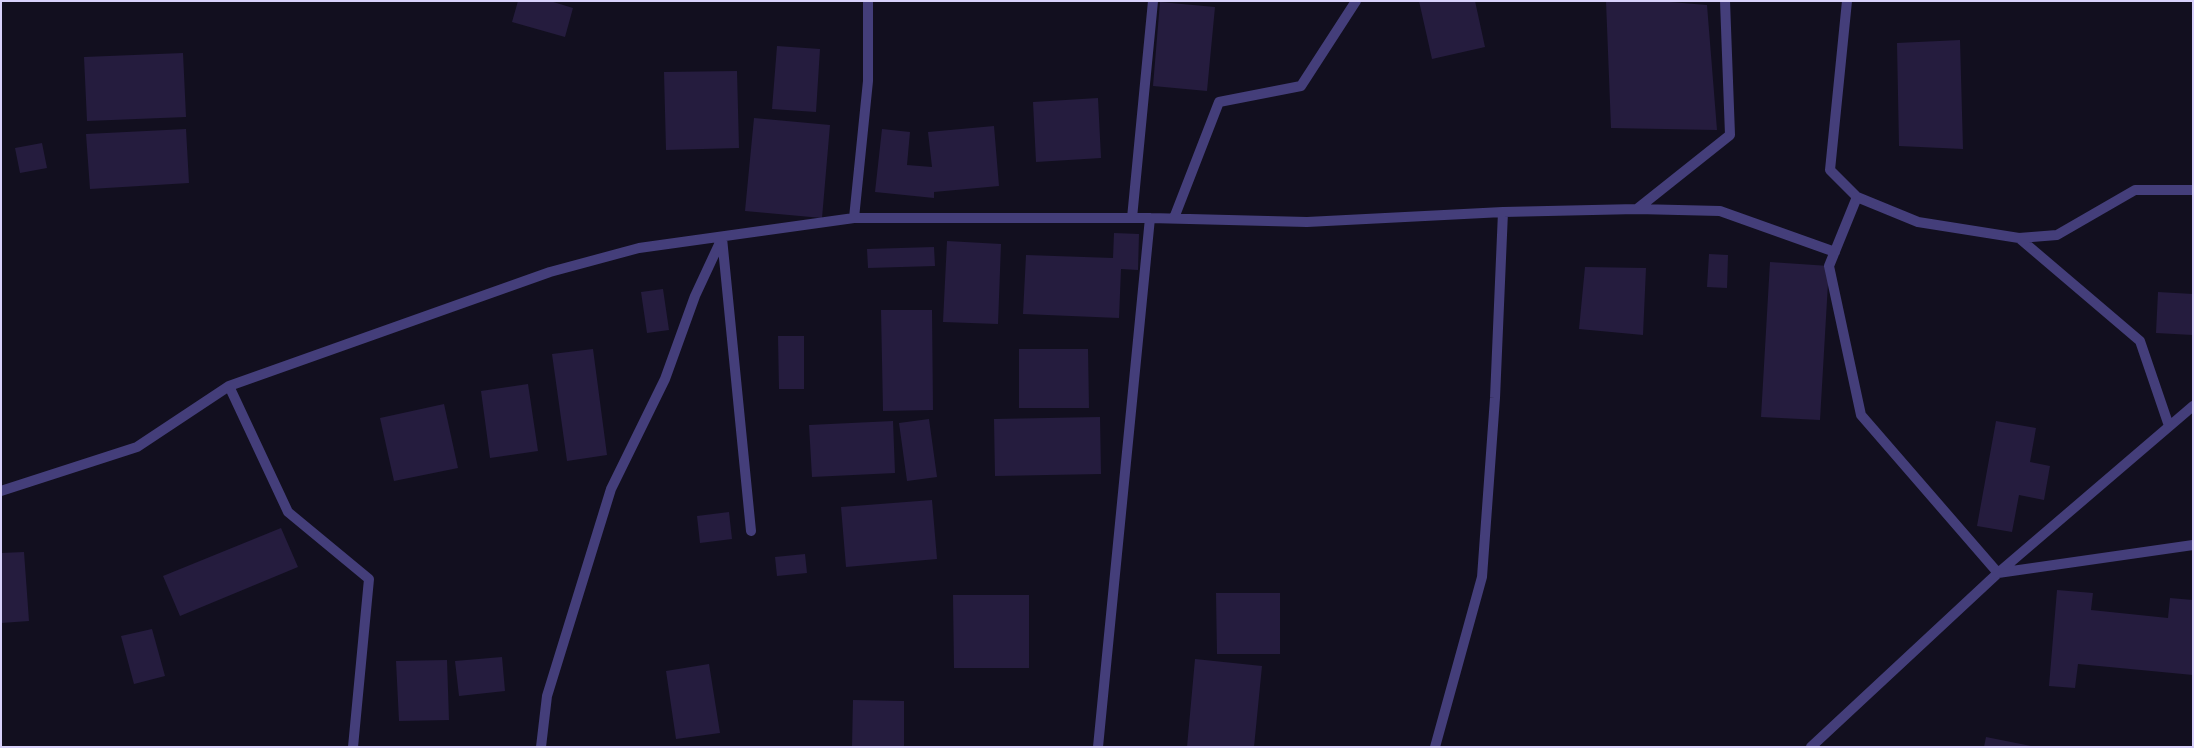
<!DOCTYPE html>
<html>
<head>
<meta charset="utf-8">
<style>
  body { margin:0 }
  #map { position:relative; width:2194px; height:748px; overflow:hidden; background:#120f1f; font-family:"Varela Round",sans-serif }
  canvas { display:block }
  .frame { position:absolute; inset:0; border:2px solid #d8d1fb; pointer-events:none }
</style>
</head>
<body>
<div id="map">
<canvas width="2194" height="748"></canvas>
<div class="frame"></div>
</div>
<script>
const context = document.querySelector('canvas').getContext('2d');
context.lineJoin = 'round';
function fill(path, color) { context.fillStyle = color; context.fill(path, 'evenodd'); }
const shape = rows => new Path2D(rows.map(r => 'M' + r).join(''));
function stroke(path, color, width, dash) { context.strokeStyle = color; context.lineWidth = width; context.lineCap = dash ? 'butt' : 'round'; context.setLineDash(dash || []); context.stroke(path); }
fill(shape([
  [518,1,550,1,573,8,565,37,512,22],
  [1419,1,1475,1,1485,47,1432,59],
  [1606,1,1658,1,1707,5,1717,130,1611,128],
  [1160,2,1215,7,1207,91,1153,86],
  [1960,40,1963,149,1899,146,1897,43],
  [777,46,820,49,816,112,772,109],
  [183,53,186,117,87,121,84,57],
  [737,71,739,148,666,150,664,72],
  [1098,98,1101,158,1036,162,1033,102],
  [754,118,830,125,822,218,745,211],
  [994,126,999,186,934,192,934,198,875,192,882,129,910,132,907,165,932,167,928,132],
  [186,129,189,183,90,189,86,134],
  [42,143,47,168,20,173,15,148],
  [1114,233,1139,234,1138,270,1121,269,1119,318,1023,314,1026,255,1113,258],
  [947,241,1001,244,998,324,943,322],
  [934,247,935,266,868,268,867,249],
  [1709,254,1728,255,1727,288,1707,287],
  [1770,262,1829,266,1820,420,1761,417],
  [1585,267,1646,268,1643,335,1579,329],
  [663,289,669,330,647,333,641,292],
  [2158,292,2193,294,2193,335,2156,333],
  [881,310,932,310,933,410,883,411],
  [778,336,804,336,804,389,779,389],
  [593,349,607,455,567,461,552,354],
  [1019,349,1088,349,1089,408,1019,408],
  [528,384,538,451,490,458,481,391],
  [444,404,458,468,394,481,380,418],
  [1100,417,1101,474,995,476,994,419],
  [929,419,937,477,907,481,899,423],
  [893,421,895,473,812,477,809,425],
  [1996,421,2036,428,2030,462,2050,466,2044,500,2019,495,2012,532,1977,526],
  [932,500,937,559,846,567,841,507],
  [729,512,732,539,700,543,697,516],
  [281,528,298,567,180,616,163,576],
  [24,552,29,621,1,623,1,553],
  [805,554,807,573,777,576,775,557],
  [2057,590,2093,593,2091,610,2168,618,2170,598,2193,600,2193,675,2078,664,2075,688,2049,686],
  [1216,593,1280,593,1280,654,1217,654],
  [953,595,1029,595,1029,668,954,668],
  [152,629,165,676,134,684,121,636],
  [502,657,505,691,459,696,455,661],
  [1195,659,1262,666,1254,747,1187,747],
  [447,660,449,720,399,721,396,661],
  [709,664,720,733,676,739,666,671],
  [853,700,904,701,904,747,852,747],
  [1986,737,2031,746,2031,747,1984,747]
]), '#251c3e');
stroke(shape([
  [1847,1,1830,170,1857,197,1829,266,1861,415,1998,573,2193,545],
  [1857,197,1918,222,2019,238,2057,235,2135,190,2193,190],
  [1637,209,1720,211,1835,252],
  [854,218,868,81,868,1],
  [1132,218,1153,1],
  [1174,218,1219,102,1301,86,1356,1],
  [722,238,751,531],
  [2019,238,2140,341,2169,426],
  [229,386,288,512,369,579,353,747],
  [1,491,137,447,229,386,550,272,639,248,854,218,1150,218,1307,222,1503,212,1637,209,1730,135,1725,1],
  [541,747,547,696,611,489,665,379,695,296,722,238],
  [1098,747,1150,218],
  [1435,747,1482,577,1495,398,1503,212],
  [1811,747,1998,573,2193,406]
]), '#443e7a', 10);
</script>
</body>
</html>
